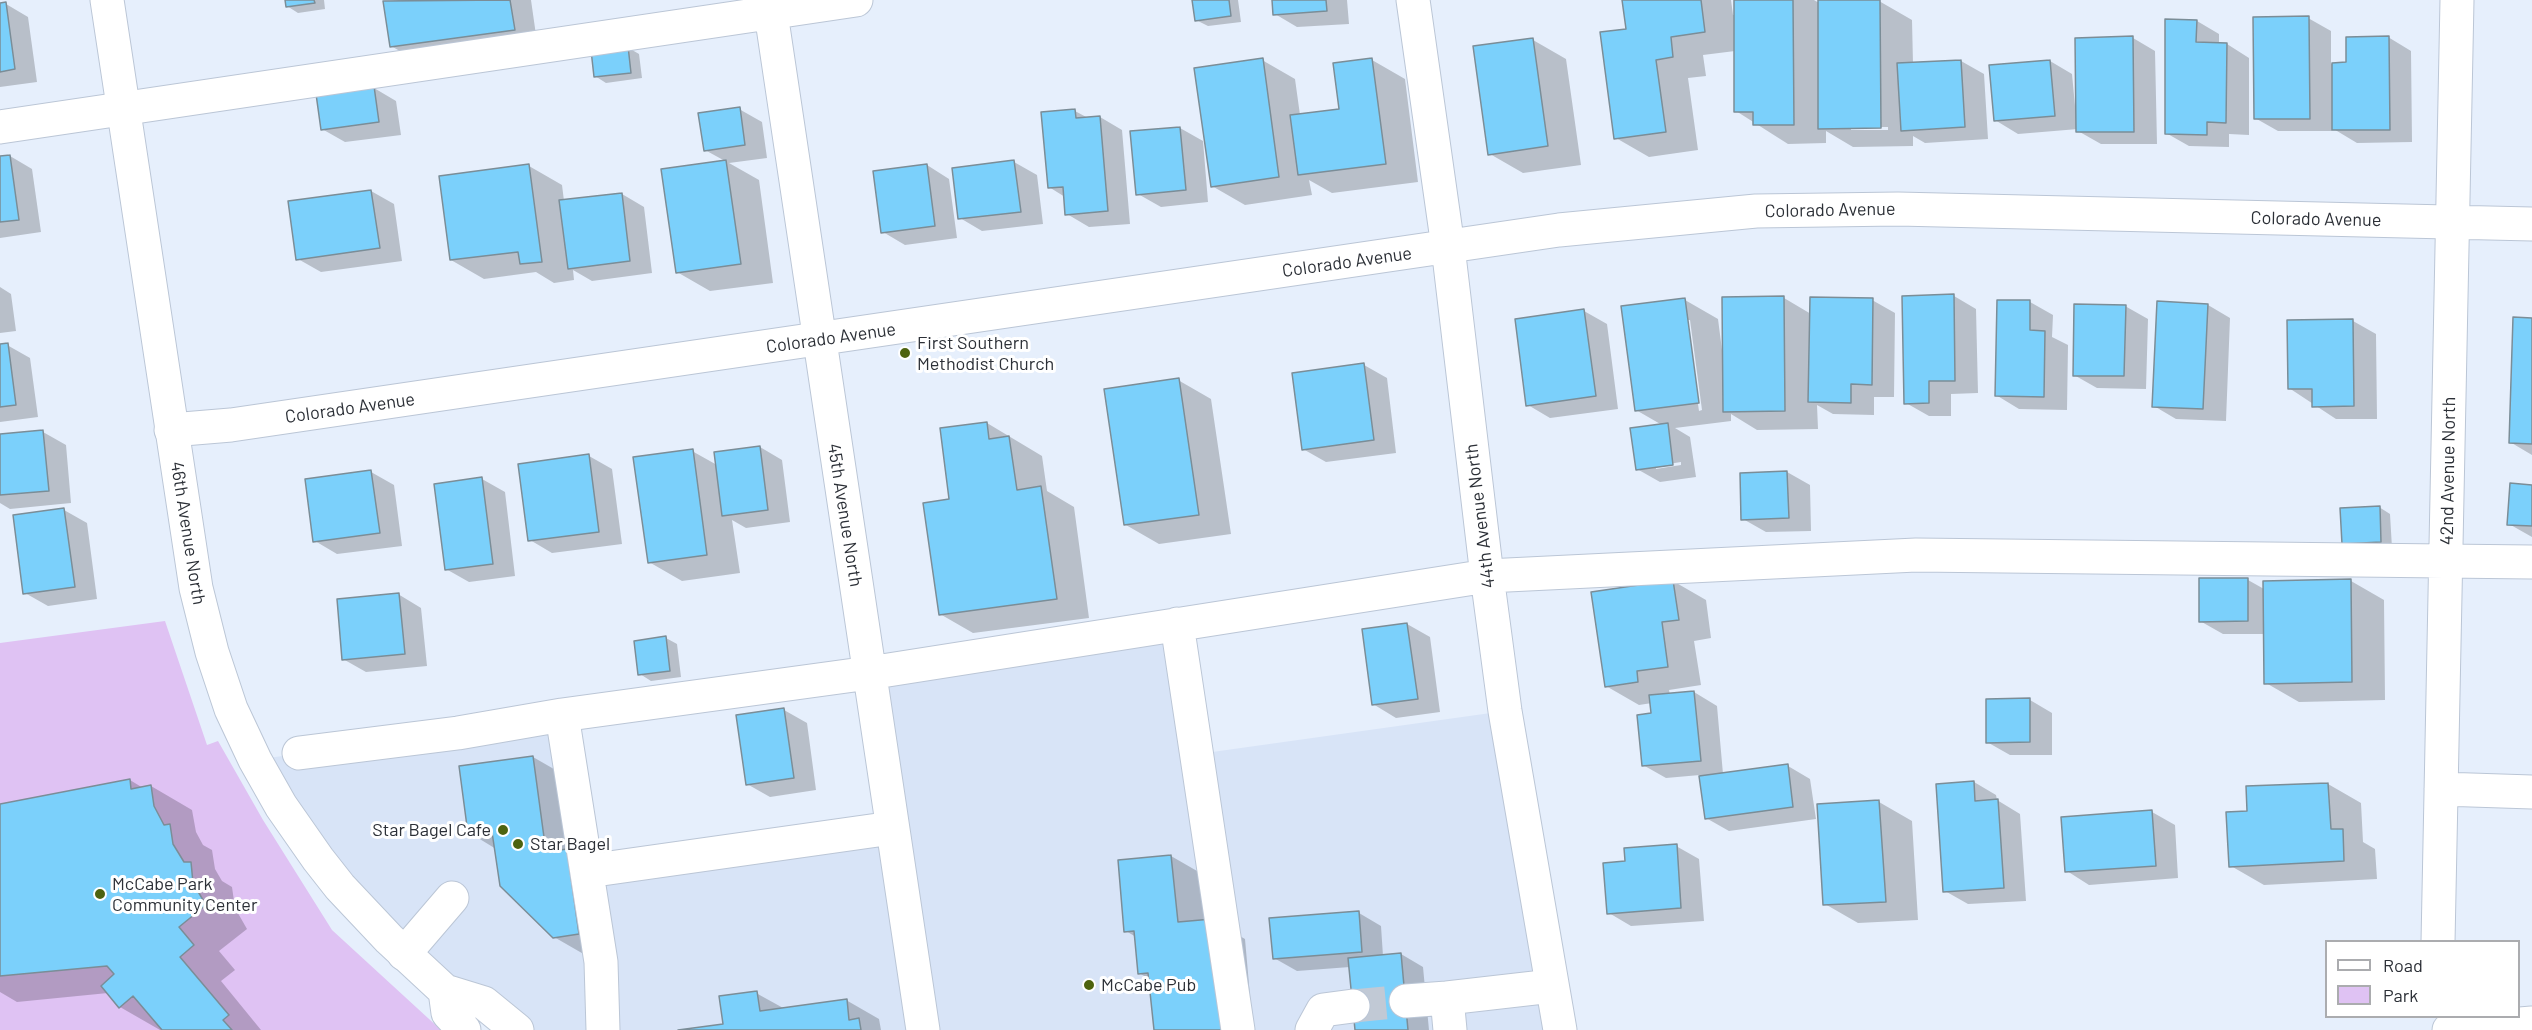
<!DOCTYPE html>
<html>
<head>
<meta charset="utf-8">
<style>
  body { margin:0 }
  #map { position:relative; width:2532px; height:1030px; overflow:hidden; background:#e6effc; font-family:Barlow,sans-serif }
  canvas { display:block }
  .legend { position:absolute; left:2325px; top:940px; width:195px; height:78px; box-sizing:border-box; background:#fff; border:2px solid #abacaf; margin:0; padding:8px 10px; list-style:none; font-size:18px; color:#2c3037 }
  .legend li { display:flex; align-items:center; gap:12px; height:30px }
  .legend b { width:30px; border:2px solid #abacaf }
</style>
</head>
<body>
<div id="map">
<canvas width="2532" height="1030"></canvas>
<ul class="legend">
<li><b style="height:8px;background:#fff"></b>Road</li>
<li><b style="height:16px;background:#dfc2f3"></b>Park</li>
</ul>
</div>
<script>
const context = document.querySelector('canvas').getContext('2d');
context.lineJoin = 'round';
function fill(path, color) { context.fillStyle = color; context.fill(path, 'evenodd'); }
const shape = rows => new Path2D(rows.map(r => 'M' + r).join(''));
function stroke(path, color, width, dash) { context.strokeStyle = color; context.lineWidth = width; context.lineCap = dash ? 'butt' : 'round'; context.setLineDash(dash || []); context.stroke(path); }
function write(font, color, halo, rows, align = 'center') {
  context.font = font + ' Barlow,sans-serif'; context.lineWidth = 6; context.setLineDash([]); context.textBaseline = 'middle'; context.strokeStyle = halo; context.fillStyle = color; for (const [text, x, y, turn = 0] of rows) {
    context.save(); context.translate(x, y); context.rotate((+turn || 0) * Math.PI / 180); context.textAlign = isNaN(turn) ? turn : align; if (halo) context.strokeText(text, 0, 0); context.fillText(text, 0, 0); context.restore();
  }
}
fill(shape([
  [1177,629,1198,754,1505,711,1560,1030,517,1030,445,991,255,760,562,715,588,871,892,828,869,673]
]), '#d8e4f7');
fill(shape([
  [165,621,207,745,218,741,263,820,332,930,441,1030,0,1030,0,643]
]), '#dfc2f3');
fill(shape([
  [286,0,324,0,325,9,298,13,287,6],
  [399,0,531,0,537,42,414,59,391,46,385,2],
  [1194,0,1238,0,1241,22,1208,26,1196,20],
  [1274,0,1347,0,1349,24,1297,27,1275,14],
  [1623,0,1731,0,1733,15,1735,15,1735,0,1814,0,1819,3,1879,1,1912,20,1913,64,1961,61,1984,74,1988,139,1925,143,1913,136,1913,146,1853,147,1826,131,1826,143,1788,144,1736,111,1735,51,1703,55,1706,76,1688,78,1698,150,1649,157,1616,138,1627,30],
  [1851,127,1888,127,1888,130,1851,130],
  [0,4,6,4,28,17,37,82,0,87],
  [2308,18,2331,31,2331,64,2347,64,2388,37,2411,51,2412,142,2357,143,2332,128,2332,131,2278,131,2255,118],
  [2197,21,2219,34,2219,44,2227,44,2249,58,2249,135,2229,134,2229,147,2189,146,2166,133],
  [2133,38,2155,51,2157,144,2101,144,2078,131,2078,129,2018,134,1995,120,2050,61,2072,74,2075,106,2078,106],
  [1533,40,1566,59,1581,165,1523,173,1490,154],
  [627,47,639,54,642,78,606,83,595,76],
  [1262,60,1295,79,1300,115,1340,110,1372,60,1405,79,1418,182,1332,193,1309,180,1312,195,1245,205,1212,186],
  [374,88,396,101,401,135,345,142,322,129],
  [739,109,762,122,767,158,729,163,759,180,773,283,710,291,677,272,725,161,705,150],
  [1075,111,1088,118,1100,117,1122,130,1130,224,1089,227,1067,214,1065,197,1049,187],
  [1180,128,1203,141,1208,202,1161,207,1138,194],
  [10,156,32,169,41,232,0,238,0,158],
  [1014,162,1037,175,1043,224,982,231,960,218],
  [927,165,949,179,957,238,905,245,883,232],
  [529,166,562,185,564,201,622,194,644,207,652,273,592,281,573,270,574,280,554,283,536,272,484,279,451,260],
  [371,191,394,204,402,261,321,272,298,259,290,203],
  [0,287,11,294,16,331,0,333],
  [1954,296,1976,309,1978,393,1951,394,1951,416,1929,416,1906,403],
  [1784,298,1811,314,1872,300,1895,313,1894,397,1874,397,1874,415,1833,414,1817,405,1818,429,1757,430,1731,414,1731,421,1675,428,1690,437,1696,477,1660,482,1637,469,1662,425,1636,410,1685,300,1718,319,1722,350],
  [1686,320,1690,320,1702,410,1699,411],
  [1681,462,1681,465,1656,469,1656,466],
  [1998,302,2030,302,2053,315,2052,337,2068,345,2067,410,2019,409,1996,395],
  [2208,305,2230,318,2226,421,2176,419,2154,406],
  [2125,306,2148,319,2146,389,2097,388,2074,375],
  [1584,311,1607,324,1618,409,1550,418,1528,405],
  [2532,319,2532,455,2510,442],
  [2353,321,2376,334,2377,419,2336,419,2289,388],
  [7,345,30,358,38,417,0,422,0,346],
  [1364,365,1387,378,1396,453,1326,462,1303,449],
  [1178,380,1211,399,1231,534,1159,544,1126,525],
  [987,423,1042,456,1047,491,1074,507,1089,618,973,633,940,614,951,501],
  [43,432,66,445,71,503,10,509,0,503,0,435],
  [760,447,782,460,790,522,746,528,732,520,740,573,682,581,649,562,692,451,717,465],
  [589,456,612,469,622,544,552,553,530,540],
  [371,472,394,485,402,546,337,554,315,541],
  [1787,472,1810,485,1811,531,1766,532,1743,519],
  [482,479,505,492,515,576,469,582,446,569],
  [2532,486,2532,537,2509,524],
  [2379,507,2390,514,2392,548,2343,543],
  [64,510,87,523,97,599,48,606,25,593],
  [2248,580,2264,589,2351,581,2384,600,2385,700,2299,702,2266,683,2265,634,2223,634,2200,621],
  [1673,581,1706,600,1711,638,1694,641,1701,685,1669,690,1670,695,1694,692,1717,706,1723,774,1788,766,1810,779,1816,819,1729,831,1706,818,1700,775,1666,778,1643,765,1653,714,1652,703,1639,705,1606,686],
  [398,594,421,608,427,666,366,672,343,659],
  [1407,624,1430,637,1440,712,1396,718,1373,704],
  [666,638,677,644,681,677,651,681,640,674],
  [2030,700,2052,713,2052,755,2010,755,1987,742],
  [784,710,807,723,816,790,770,797,747,784],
  [533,757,566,776,587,956,554,937,496,849,470,833],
  [130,780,143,788,151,786,192,810,196,832,203,845,212,850,215,869,222,881,232,887,235,908,247,929,219,951,235,970,221,981,261,1030,160,1030,120,1007,108,993,17,1002,0,992,0,806],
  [1974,782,1996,795,1997,800,2020,814,2026,901,1968,904,1945,891],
  [2328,784,2361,803,2363,842,2375,849,2377,879,2264,885,2231,866,2248,812],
  [1879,802,1912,821,1918,920,1858,923,1825,904],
  [2152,812,2175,825,2178,878,2089,885,2067,871],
  [1676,846,1699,859,1704,921,1631,926,1609,913,1627,863],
  [1171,856,1204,875,1212,920,1245,939,1253,1030,1155,1030,1151,980,1139,973,1136,937,1126,931],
  [1359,913,1381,926,1383,956,1401,954,1423,967,1429,1030,1356,1030,1350,967,1297,971,1274,958],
  [756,993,785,1009,846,1000,879,1019,881,1030,690,1030,725,1025]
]), '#0003');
const building = shape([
  [285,0,314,0,315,3,286,7,285,0],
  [510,0,515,30,390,47,383,1,510,0],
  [1192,0,1229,0,1231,16,1195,21,1192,0],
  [1272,0,1326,0,1327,11,1273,15,1272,0],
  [1622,0,1701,0,1705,32,1671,37,1673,57,1656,60,1666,132,1614,139,1600,32,1626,29,1622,0],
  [1734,0,1793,0,1794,125,1753,125,1753,112,1734,112,1734,0],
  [1818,0,1880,0,1881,128,1818,129,1818,0],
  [6,2,15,69,0,72,0,3,6,2],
  [2309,16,2310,119,2254,119,2253,17,2309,16],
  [2165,19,2197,20,2196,42,2227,43,2226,123,2207,122,2207,135,2165,134,2165,19],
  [2133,36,2134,132,2076,132,2075,38,2133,36],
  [2389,36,2390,130,2332,130,2332,63,2346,62,2346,37,2389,36],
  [1533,38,1548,146,1488,155,1473,46,1533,38],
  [628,46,631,73,594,77,591,50,628,46],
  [1263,58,1279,177,1211,187,1194,68,1263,58],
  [1372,58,1386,164,1298,175,1290,115,1339,109,1333,63,1372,58],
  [1961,60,1965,127,1901,131,1897,63,1961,60],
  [2050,60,2055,116,1994,121,1989,65,2050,60],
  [374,86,379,122,321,130,316,94,374,86],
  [740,107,745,145,704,151,698,113,740,107],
  [1075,109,1076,118,1100,116,1108,211,1065,215,1063,187,1048,188,1041,112,1075,109],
  [1180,127,1186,190,1136,195,1130,131,1180,127],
  [10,155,19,220,0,222,0,156,10,155],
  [726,160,741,264,676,273,661,169,726,160],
  [1014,160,1021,212,958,219,952,168,1014,160],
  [529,164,542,262,520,264,518,252,450,260,439,176,529,164],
  [927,164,935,226,881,233,873,171,927,164],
  [371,190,380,248,296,260,288,201,371,190],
  [622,193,630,261,568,269,559,200,622,193],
  [1954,294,1955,381,1929,381,1929,403,1904,404,1902,296,1954,294],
  [1784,296,1785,411,1723,412,1722,297,1784,296],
  [1810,297,1873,298,1872,385,1851,384,1851,403,1808,402,1810,297],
  [1685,298,1699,403,1635,411,1621,306,1685,298],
  [1997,300,2030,300,2030,330,2045,331,2044,397,1995,396,1997,300],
  [2157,301,2208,304,2203,409,2152,407,2157,301],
  [2074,304,2126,305,2124,376,2073,376,2074,304],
  [1584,309,1596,396,1526,406,1515,319,1584,309],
  [2513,317,2532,318,2532,444,2509,443,2513,317],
  [2353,319,2354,406,2312,407,2312,389,2288,389,2287,320,2353,319],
  [8,343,16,405,0,407,0,344,8,343],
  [1364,363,1374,440,1302,450,1292,373,1364,363],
  [1179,378,1199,515,1124,525,1104,389,1179,378],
  [987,422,989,439,1009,436,1017,490,1041,486,1057,599,939,615,923,503,949,499,940,428,987,422],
  [1668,423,1673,465,1636,470,1630,428,1668,423],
  [43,430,49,491,0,495,0,434,43,430],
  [760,446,768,510,722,516,714,452,760,446],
  [693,449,707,555,648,563,633,457,693,449],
  [589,454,599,532,528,541,518,464,589,454],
  [371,470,380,533,313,542,305,479,371,470],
  [1787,471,1789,518,1741,520,1740,473,1787,471],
  [482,477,493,564,445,570,434,484,482,477],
  [2510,483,2532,485,2532,526,2507,525,2510,483],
  [2380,506,2381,542,2342,544,2340,508,2380,506],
  [64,508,75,587,23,594,13,515,64,508],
  [2199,578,2248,578,2248,621,2199,622,2199,578],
  [2351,579,2352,682,2264,684,2263,581,2351,579],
  [1673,580,1679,620,1662,622,1668,667,1637,671,1638,682,1605,687,1591,592,1673,580],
  [399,593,405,654,342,660,337,599,399,593],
  [1407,623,1418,699,1372,705,1362,629,1407,623],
  [666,636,670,671,638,675,634,641,666,636],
  [1694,691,1701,761,1642,766,1637,715,1651,713,1649,695,1694,691],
  [2030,698,2030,742,1986,743,1986,699,2030,698],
  [784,708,794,778,746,785,736,715,784,708],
  [533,756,546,852,567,849,579,934,553,938,500,886,492,832,468,834,459,766,533,756],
  [1788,764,1793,807,1705,819,1699,776,1788,764],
  [130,779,131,789,151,785,154,806,164,825,170,824,173,844,184,862,191,862,193,883,206,905,179,927,194,945,180,957,229,1015,223,1020,232,1030,162,1030,133,996,119,1008,101,986,114,974,107,966,0,976,0,804,130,779],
  [1974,781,1975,801,1998,799,2004,888,1943,892,1936,784,1974,781],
  [2328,783,2331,829,2343,829,2344,861,2229,867,2226,812,2247,811,2246,786,2328,783],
  [1879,800,1886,902,1823,905,1817,804,1879,800],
  [2152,810,2156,866,2065,872,2061,817,2152,810],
  [1677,844,1681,908,1607,914,1603,863,1625,861,1624,848,1677,844],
  [1171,855,1178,922,1212,919,1223,1030,1154,1030,1148,973,1138,974,1134,931,1124,932,1118,860,1171,855],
  [1359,911,1362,952,1273,959,1269,918,1359,911],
  [1401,953,1408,1030,1355,1030,1348,958,1401,953],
  [757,991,760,1011,847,999,849,1020,859,1018,861,1030,678,1030,723,1024,719,996,757,991]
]);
fill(building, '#7bd0fb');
stroke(building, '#7b8d97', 1.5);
stroke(shape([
  [1353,1006,1406,1001]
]), '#c1c9d5', 33, [33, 16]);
const minor = shape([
  [769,0,923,1030],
  [1413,0,1448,247,1487,576,1505,711,1560,1030],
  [0,127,856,0],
  [171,430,231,425,1559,230,1756,211,1898,209,2532,224],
  [1177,624,1238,1030],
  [562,715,601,962,603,1030],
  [299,753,458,733,562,715,869,673,1487,576,1916,555,2532,562],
  [2441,789,2532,792],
  [588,871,892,828],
  [2438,942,2457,0],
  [404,954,452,898],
  [1447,998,1552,986],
  [1406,1001,1447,998,1450,1030],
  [1312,1030,1323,1010,1353,1006]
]);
const major = shape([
  [107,0,196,588,212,652,231,709,255,760,281,806,318,859,340,887,389,939,445,991,484,1003,517,1030],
  [445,991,448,1013,464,1030],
  [2449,1030,2532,1023]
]);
stroke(minor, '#bbc6d6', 35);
stroke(major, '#bbc6d6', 35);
stroke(minor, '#fff', 33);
stroke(major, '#fff', 33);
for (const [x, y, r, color] of [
  [905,353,6,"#4d630f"],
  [503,830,6,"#4d630f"],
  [518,844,6,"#4d630f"],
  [100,894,6,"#4d630f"],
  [1089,985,6,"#4d630f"]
]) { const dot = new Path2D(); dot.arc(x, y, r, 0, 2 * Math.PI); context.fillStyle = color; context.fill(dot); stroke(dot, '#fff', 2); }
write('18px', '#2c3037', '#fff', [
  ["Colorado Avenue",1830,210,-1],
  ["Colorado Avenue",2316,219,1],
  ["Colorado Avenue",1347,262,-8],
  ["Colorado Avenue",831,338,-8],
  ["Colorado Avenue",350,408,-8],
  ["42nd Avenue North",2448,471,-89],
  ["45th Avenue North",845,515,81],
  ["44th Avenue North",1480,516,-97],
  ["46th Avenue North",188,533,81]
]);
write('18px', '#2c3037', '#fff', [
  ["First Southern",917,343],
  ["Methodist Church",917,364],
  ["Star Bagel Cafe",491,830,"right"],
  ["Star Bagel",530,844],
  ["McCabe Park",112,884],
  ["Community Center",112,905],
  ["McCabe Pub",1101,985]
], 'left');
</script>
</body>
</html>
